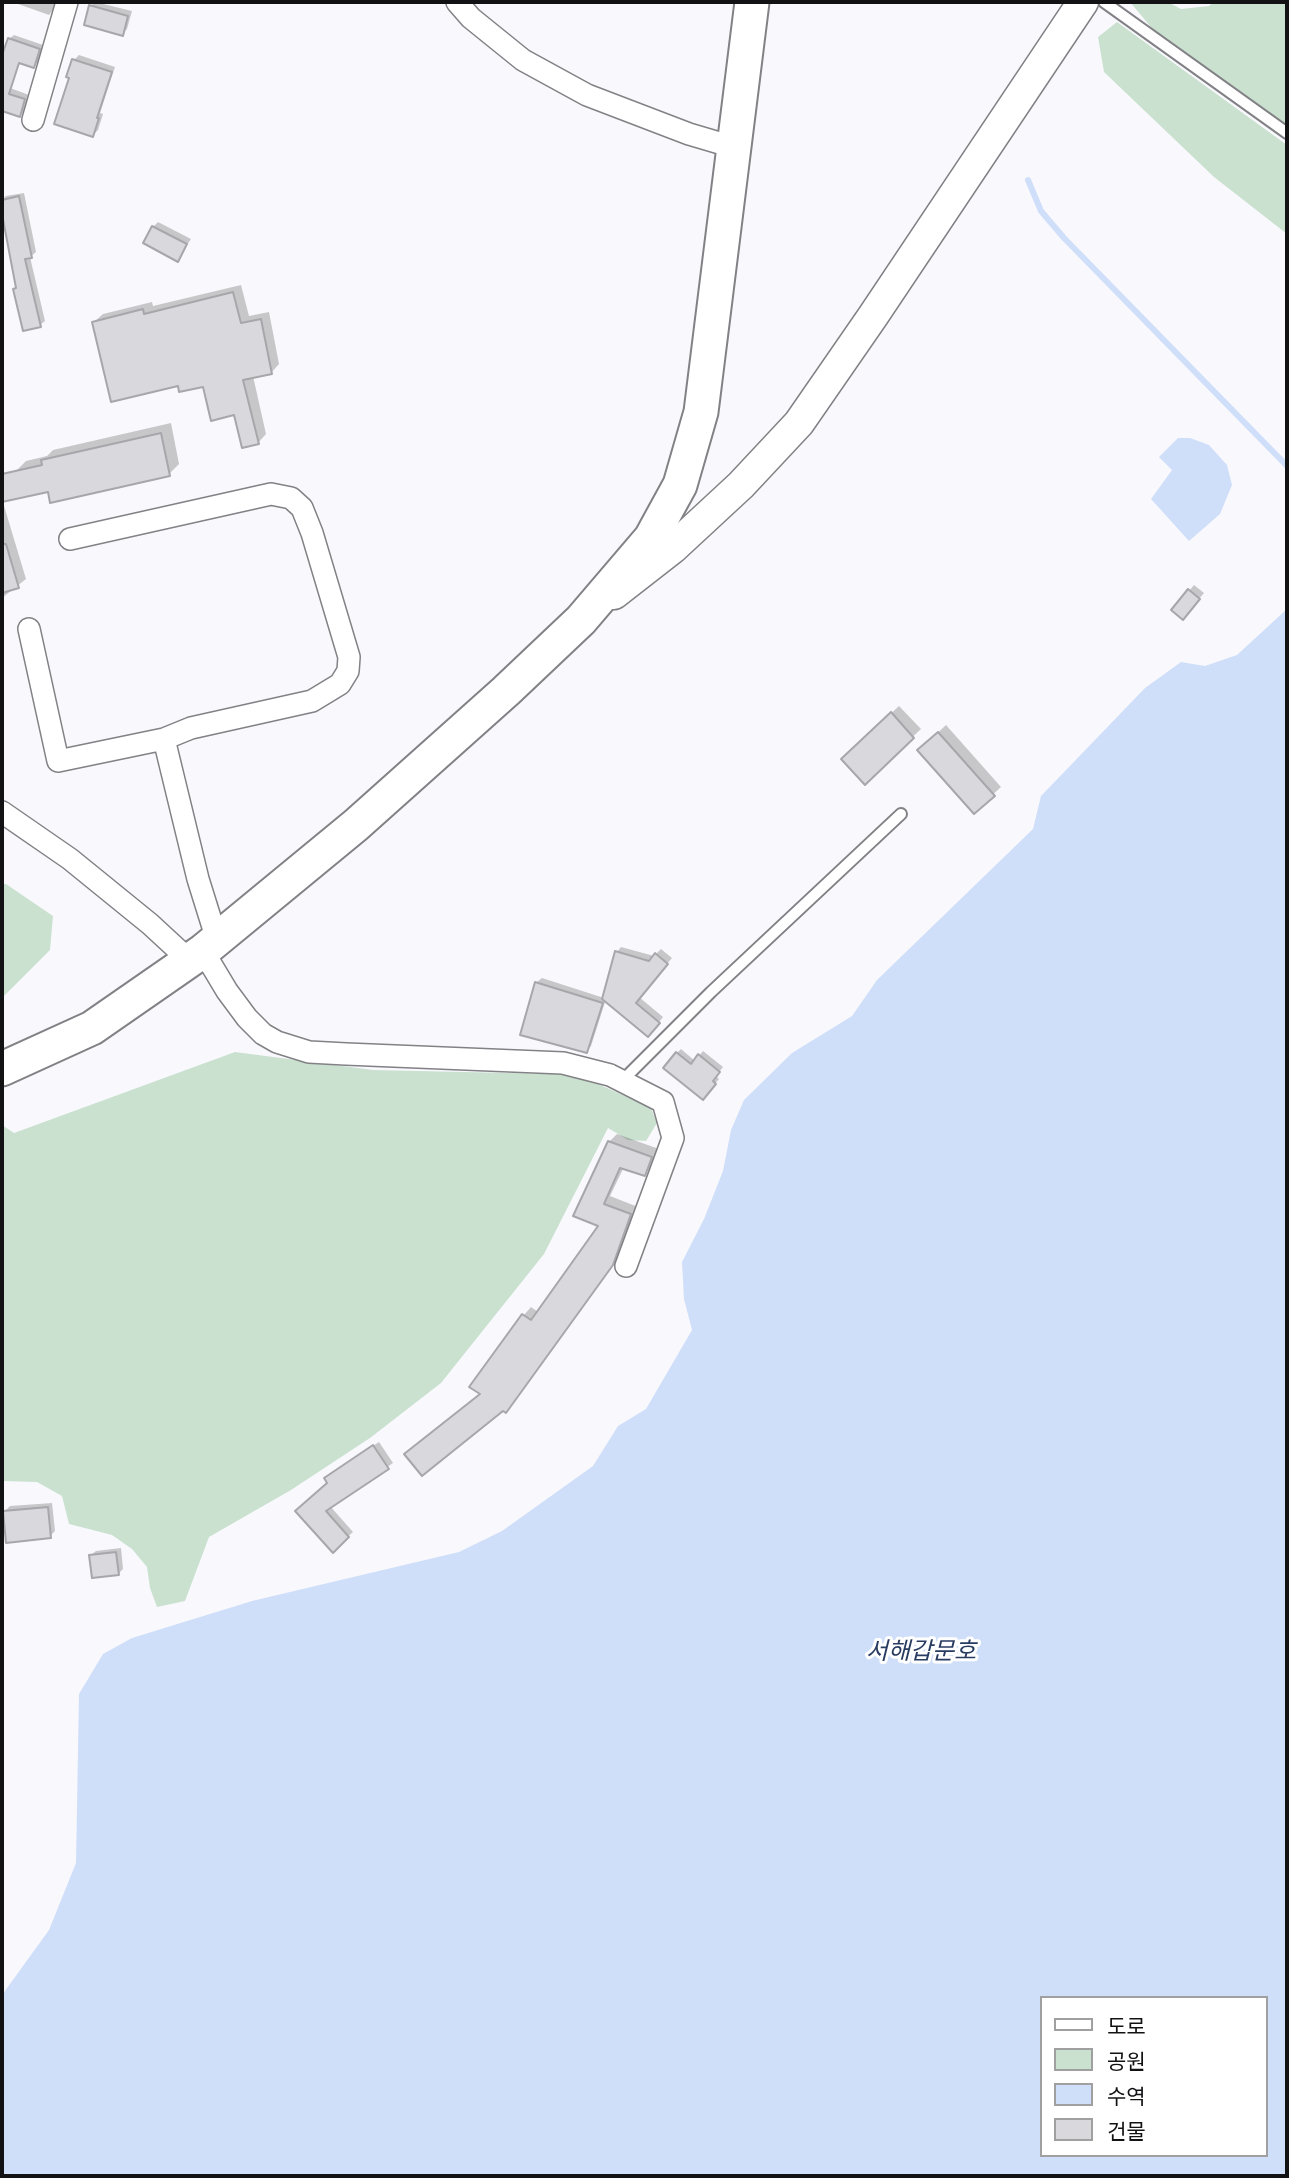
<!DOCTYPE html>
<html>
<head>
<meta charset="utf-8">
<style>
  body { margin:0 }
  #map { position:relative; width:1289px; height:2178px; overflow:hidden; background:#f9f9fd; font-family:Raleway,"Noto Sans KR",sans-serif }
  canvas { display:block }
  .frame { position:absolute; inset:0; border:4px solid #121214; pointer-events:none }
  .legend { position:absolute; left:1040px; top:1996px; width:228px; height:161px; box-sizing:border-box; background:#fff; border:2px solid #a0a0a1; margin:0; padding:9px 12px; list-style:none; font-size:21px; color:#121214 }
  .legend li { display:flex; align-items:center; gap:14px; height:35px }
  .legend b { width:35px; border:2px solid #a0a0a1 }
</style>
</head>
<body>
<div id="map">
<canvas width="1289" height="2178"></canvas>
<div class="frame"></div>
<ul class="legend">
<li><b style="height:9px;background:#fff"></b>도로</li>
<li><b style="height:19px;background:#cae1d0"></b>공원</li>
<li><b style="height:19px;background:#cfdef9"></b>수역</li>
<li><b style="height:19px;background:#d8d8dd"></b>건물</li>
</ul>
</div>
<script>
const context = document.querySelector('canvas').getContext('2d');
context.lineJoin = 'round';
function fill(path, color) { context.fillStyle = color; context.fill(path, 'evenodd'); }
const shape = rows => new Path2D(rows.map(r => 'M' + r).join(''));
function stroke(path, color, width, dash) { context.strokeStyle = color; context.lineWidth = width; context.lineCap = dash ? 'butt' : 'round'; context.setLineDash(dash || []); context.stroke(path); }
function write(font, color, halo, rows, align = 'center') {
  context.font = font + ' Raleway,"Noto Sans KR",sans-serif'; context.lineWidth = 6; context.setLineDash([]); context.textBaseline = 'middle'; context.strokeStyle = halo; context.fillStyle = color; for (const [text, x, y, turn = 0] of rows) {
    context.save(); context.translate(x, y); context.rotate((+turn || 0) * Math.PI / 180); context.textAlign = isNaN(turn) ? turn : align; if (halo) context.strokeText(text, 0, 0); context.fillText(text, 0, 0); context.restore();
  }
}
fill(shape([
  [1130,2,1168,2,1181,9,1209,6,1214,2,1287,2,1287,126,1155,32],
  [1117,22,1287,145,1287,234,1214,177,1104,72,1098,37],
  [2,884,6,884,53,916,50,950,2,998],
  [235,1052,373,1070,557,1074,585,1078,651,1108,657,1123,646,1141,628,1140,608,1128,544,1254,441,1383,370,1438,291,1490,209,1537,185,1601,157,1607,150,1588,147,1567,132,1549,112,1535,69,1524,62,1496,37,1482,2,1481,2,1125,14,1133]
]), '#cae1d0');
fill(shape([
  [1178,438,1190,438,1209,445,1227,465,1232,485,1220,514,1189,541,1151,499,1172,470,1159,457],
  [1287,609,1287,2176,2,2176,2,1995,49,1930,76,1863,79,1694,103,1654,132,1638,252,1601,459,1552,502,1531,593,1466,618,1426,646,1409,692,1330,684,1299,682,1262,704,1219,723,1171,731,1130,744,1100,792,1053,852,1016,877,980,1033,829,1041,796,1145,688,1181,662,1205,666,1237,655],
  [1042,1998,1266,1998,1266,2155,1042,2155]
]), '#cfdef9');
fill(shape([
  [19,2,56,2,53,10,49,15,18,4],
  [95,2,132,11,127,29,122,34,91,6],
  [14,35,43,45,39,61,34,66,9,39],
  [79,55,115,67,100,113,103,114,98,130,93,135,71,77,74,60],
  [2,85,29,95,25,111,20,115,2,109],
  [24,193,36,252,30,257,45,321,40,325,18,287,2,205,2,200,6,196],
  [158,222,191,239,178,259,153,227],
  [241,285,249,316,269,312,279,364,271,373,253,376,266,434,258,443,236,413,205,385,179,384,94,322,103,314,152,302,153,306],
  [171,423,179,464,169,474,15,472,26,461,47,456,53,450],
  [2,499,26,579,2,598],
  [1194,585,1204,593,1187,613,1173,610],
  [899,706,921,729,865,782,843,759],
  [946,725,1001,787,974,812,927,743],
  [621,947,654,956,661,949,672,958,639,997,663,1017,653,1030,606,999,591,1046,586,1051,523,1034,537,982,542,978,604,998,617,952],
  [681,1049,695,1061,703,1051,723,1067,716,1076,719,1079,707,1093,677,1053],
  [617,1134,659,1149,652,1167,644,1174,624,1167,610,1196,638,1207,620,1256,506,1411,471,1386,524,1315,531,1307,538,1312,601,1225,609,1142],
  [379,1442,393,1463,330,1506,353,1532,333,1550,298,1511,329,1482,326,1478,331,1473],
  [52,1503,55,1531,50,1536,5,1511,10,1506],
  [121,1548,123,1569,118,1574,91,1555,96,1551]
]), '#0003');
stroke(shape([
  [1028,180,1041,211,1064,238,1287,466]
]), '#cfdef9', 6);
const building = shape([
  [89,5,128,16,123,36,84,25,89,5],
  [8,38,40,49,34,68,19,63,9,94,25,99,20,117,2,111,2,55,8,38],
  [72,59,112,72,97,118,99,118,93,137,54,124,69,78,66,77,72,59],
  [19,196,32,258,25,259,41,327,23,331,13,289,16,288,2,214,2,200,19,196],
  [152,226,187,244,178,262,143,243,152,226],
  [233,292,241,323,261,319,272,374,243,380,259,444,242,448,234,415,211,421,203,387,179,392,178,386,111,402,92,322,143,309,144,314,233,292],
  [161,433,170,476,50,503,48,492,2,502,2,474,42,465,41,460,161,433],
  [2,544,6,544,19,588,2,593,2,544],
  [1188,589,1200,599,1183,620,1171,610,1188,589],
  [891,712,914,738,865,785,841,759,891,712],
  [938,732,995,796,974,814,917,750,938,732],
  [615,951,649,961,655,953,668,964,636,1003,660,1023,648,1037,602,999,615,951],
  [535,982,603,1003,587,1053,520,1035,535,982],
  [676,1052,691,1064,698,1054,720,1072,713,1081,716,1084,703,1100,663,1068,676,1052],
  [608,1141,652,1157,645,1176,620,1168,604,1204,631,1214,613,1265,506,1413,503,1411,422,1476,404,1454,480,1394,469,1387,522,1314,531,1320,598,1226,573,1216,608,1141],
  [373,1445,389,1469,326,1511,349,1537,333,1553,295,1511,327,1483,324,1478,373,1445],
  [48,1507,51,1538,6,1543,3,1511,48,1507],
  [116,1552,119,1575,92,1578,89,1555,116,1552]
]);
fill(building, '#d8d8dd');
stroke(building, '#a7a7ab', 2);
const lane = shape([
  [1104,2,1287,133],
  [622,1081,711,992,901,814]
]);
const street = shape([
  [457,2,471,18,523,60,587,95,689,134,733,147],
  [33,120,67,2],
  [70,539,271,494,291,498,302,508,312,533,349,657,348,671,340,684,312,701,191,728,164,739,198,879,217,940],
  [29,629,58,761,164,739],
  [2,812,70,859,150,924,189,960],
  [203,951,227,991,247,1018,263,1034,277,1042,309,1052,346,1054,563,1063,610,1075,663,1102,673,1138,626,1266]
]);
const secondary = shape([
  [614,594,673,548,741,485,799,423,873,316,1083,2]
]);
const primary = shape([
  [2,1069,92,1028,203,951,356,825,506,691,581,620,651,538,680,485,701,412,752,2]
]);
stroke(lane, '#828286', 14);
stroke(street, '#828286', 24);
stroke(secondary, '#828286', 33);
stroke(primary, '#828286', 37);
stroke(lane, '#fff', 10);
stroke(street, '#fff', 21);
stroke(secondary, '#fff', 30);
stroke(primary, '#fff', 33);
write('italic 24px', '#283b61', '#fff', [
  ["서해갑문호",921,1652]
]);
</script>
</body>
</html>
